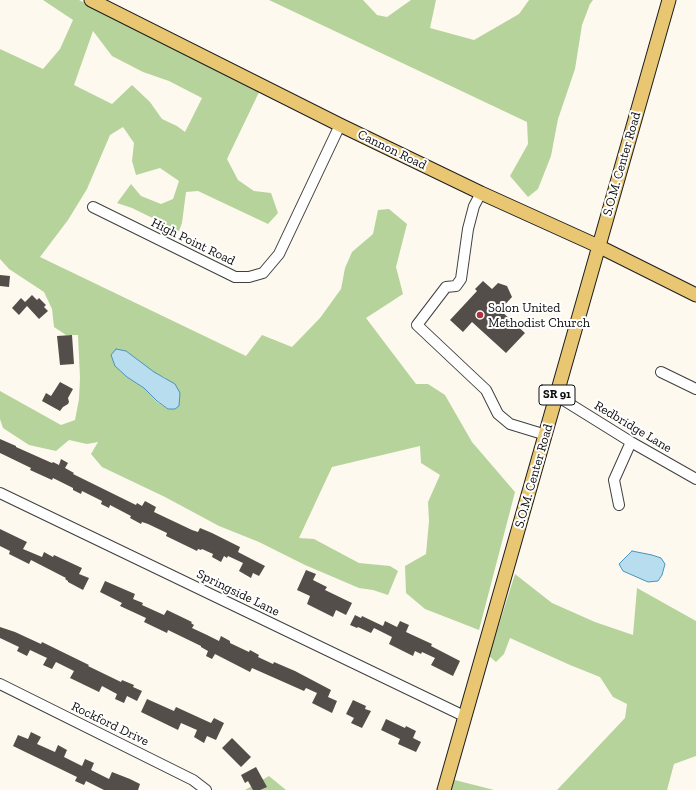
<!DOCTYPE html>
<html>
<head>
<meta charset="utf-8">
<style>
  body { margin:0 }
  canvas { display:block; background:#fdf9ee }
</style>
</head>
<body>
<canvas width="696" height="790"></canvas>
<script>
const context = document.querySelector('canvas').getContext('2d');
context.lineJoin = 'round';
function fill(path, color) { context.fillStyle = color; context.fill(path, 'evenodd'); }
const shape = rows => new Path2D(rows.map(r => 'M' + r).join(''));
function stroke(path, color, width, dash) { context.strokeStyle = color; context.lineWidth = width; context.lineCap = dash ? 'butt' : 'round'; context.setLineDash(dash || []); context.stroke(path); }
function write(font, color, halo, rows, align = 'center') {
  context.font = font + ' "Zilla Slab",serif'; context.lineWidth = 4; context.setLineDash([]); context.textBaseline = 'middle'; context.strokeStyle = halo; context.fillStyle = color; for (const [text, x, y, turn = 0] of rows) {
    context.save(); context.translate(x, y); context.rotate((+turn || 0) * Math.PI / 180); context.textAlign = isNaN(turn) ? turn : align; if (halo) context.strokeText(text, 0, 0); context.fillText(text, 0, 0); context.restore();
  }
}
fill(shape([
  [43,0,79,0,217,67,262,86,227,159,238,180,254,191,271,193,278,213,268,224,198,191,186,192,182,223,179,231,132,208,117,203,131,184,141,196,161,204,173,199,179,181,160,168,136,175,132,161,134,143,123,127,110,135,87,189,68,220,40,257,246,356,262,335,292,347,320,318,341,289,345,268,352,252,373,234,378,210,389,209,407,224,396,267,403,294,366,318,416,384,428,384,445,395,472,442,515,492,479,630,425,609,406,593,405,566,426,554,429,521,428,502,440,475,421,463,420,446,332,467,299,538,314,539,359,563,390,566,398,571,388,595,373,590,359,588,305,565,259,542,219,526,165,497,102,467,91,454,98,442,87,444,69,440,56,451,29,445,3,428,0,419,0,391,61,425,75,420,79,399,80,378,78,335,66,335,54,327,52,309,44,292,9,269,0,259,0,49,43,69,60,49,73,20],
  [93,31,112,56,143,72,169,81,202,98,185,132,177,126,162,119,150,102,132,85,112,104,74,85],
  [126,351,154,373,166,378,168,409,157,402,144,388,127,377],
  [269,0,363,0,377,15,387,17,411,0,436,0,430,28,474,40,519,14,529,0,593,0,590,4,582,25,575,69,558,119,551,156,538,189,528,197,510,176,528,144,527,122],
  [515,574,552,603,595,622,633,635,637,588,696,621,696,756,674,764,667,790,557,790,625,718,627,704,613,697,600,677,570,665,510,638,504,654,496,662,489,656],
  [269,776,286,790,245,790],
  [447,778,494,790,444,790]
]), '#b7d39c');
const water = shape([
  [116,349,126,351,154,372,175,384,180,393,179,406,175,409,168,409,157,401,144,388,127,377,115,366,111,355,116,349],
  [632,551,652,555,661,558,665,564,662,575,658,581,648,582,623,571,619,564,632,551]
]);
fill(water, '#b8ddef');
stroke(water, '#4794be', 1);
fill(shape([
  [0,275,10,276,9,287,0,286],
  [483,281,492,289,498,283,507,286,512,297,500,310,525,333,506,353,472,322,463,332,450,320,477,291,475,289],
  [32,295,37,300,39,298,46,305,44,307,48,311,39,319,27,306,19,315,12,308,21,298,25,302],
  [72,335,74,364,60,365,57,336],
  [60,382,73,389,68,398,69,402,68,404,63,407,60,411,42,401,46,393,51,396],
  [0,439,16,446,16,447,52,463,53,462,59,465,61,459,68,463,65,468,74,473,73,474,136,505,137,503,142,506,145,501,156,507,154,512,192,530,198,532,200,528,212,533,240,547,238,552,265,566,259,576,253,573,251,578,239,571,243,563,228,556,227,558,224,556,221,562,212,557,213,554,202,549,201,550,198,549,197,551,166,536,167,533,148,524,142,522,141,524,130,518,131,516,110,505,109,508,101,504,102,501,82,491,81,494,73,490,73,488,53,478,52,480,30,470,31,468,0,453],
  [0,529,27,542,23,549,42,557,44,552,53,557,54,555,82,568,79,574,89,578,83,590,68,582,68,581,65,579,66,578,31,560,29,564,9,554,10,551,0,546],
  [306,570,316,574,313,580,327,587,325,590,352,603,346,615,336,610,333,617,307,604,310,596,297,590],
  [105,581,135,594,133,599,143,603,142,605,164,615,167,610,192,622,191,623,194,625,192,628,207,635,219,641,221,636,230,641,230,643,249,652,250,650,259,655,258,657,273,664,274,662,295,671,331,690,328,697,337,701,332,713,312,703,317,693,306,688,304,691,252,668,250,672,215,654,212,659,206,656,208,651,201,647,201,646,168,630,167,633,144,622,146,618,120,606,122,603,100,592],
  [355,615,361,618,362,616,383,626,385,621,397,627,400,621,409,625,406,632,432,644,431,646,460,661,453,676,431,665,435,658,422,652,421,654,415,651,413,656,389,644,392,637,374,628,371,633,358,627,357,628,350,625],
  [0,627,15,632,41,644,42,642,89,665,88,666,121,682,122,680,134,685,133,687,142,691,137,701,127,696,124,703,115,699,117,694,102,686,99,692,70,678,74,671,56,662,52,669,43,665,47,658,30,650,27,656,17,651,19,647,0,638],
  [147,699,174,711,176,707,211,723,214,718,224,723,216,740,207,736,204,743,194,737,197,730,181,723,178,730,141,712],
  [353,700,366,706,365,709,371,711,362,728,351,723,354,718,346,714],
  [386,719,405,728,406,726,416,731,413,738,421,742,416,752,398,744,400,739,381,730],
  [31,732,41,737,37,744,55,752,58,745,67,750,64,757,82,766,85,759,94,763,91,770,109,779,112,772,130,779,140,784,138,790,104,790,86,781,84,785,75,781,77,777,13,746,18,735,28,739],
  [232,738,251,757,241,767,222,748],
  [256,767,267,787,260,790,253,790,248,781,245,783,241,775]
]), '#544e4a');
const minor = shape([
  [481,193,474,206,468,229,461,279,456,286,446,287,417,325,486,390,498,414,510,424,546,435],
  [93,207,235,277,249,277,263,273,279,254,340,125],
  [661,372,696,389],
  [557,396,631,442,696,479],
  [0,493,464,716],
  [619,505,614,480,631,442],
  [0,684,193,780,206,790]
]);
const major = shape([
  [91,0,340,125,481,193,598,246,696,295],
  [444,790,669,0]
]);
stroke(minor, '#404040', 12);
stroke(major, '#1e1e1e', 15);
stroke(minor, '#fff', 10);
stroke(major, '#e9c772', 13);
for (const [x, y, r, color] of [
  [480,315,4,"#ad343f"]
]) { const dot = new Path2D(); dot.arc(x, y, r, 0, 2 * Math.PI); context.fillStyle = color; context.fill(dot); stroke(dot, '#fff', 1.5); }
for (const [x, y, w] of [
  [557,395,36]
]) { const box = new Path2D(); box.roundRect(x - w / 2, y - 10, w, 20, 3); context.fillStyle = '#fff'; context.fill(box); stroke(box, '#0d0d0d', 1); }
write('bold 12px', '#0d0d0d', null, [
  ["SR 91",557,395]
]);
write('13px', '#0d0d0d', '#fff', [
  ["Cannon Road",392,150,26],
  ["S.O.M. Center Road",622,164,-74],
  ["High Point Road",193,242,26],
  ["Redbridge Lane",633,427,31],
  ["S.O.M. Center Road",534,476,-74],
  ["Springside Lane",238,593,26],
  ["Rockford Drive",110,724,26]
]);
write('13px', '#0d0d0d', '#fff', [
  ["Solon United",488,308],
  ["Methodist Church",488,323]
], 'left');
</script>
</body>
</html>
